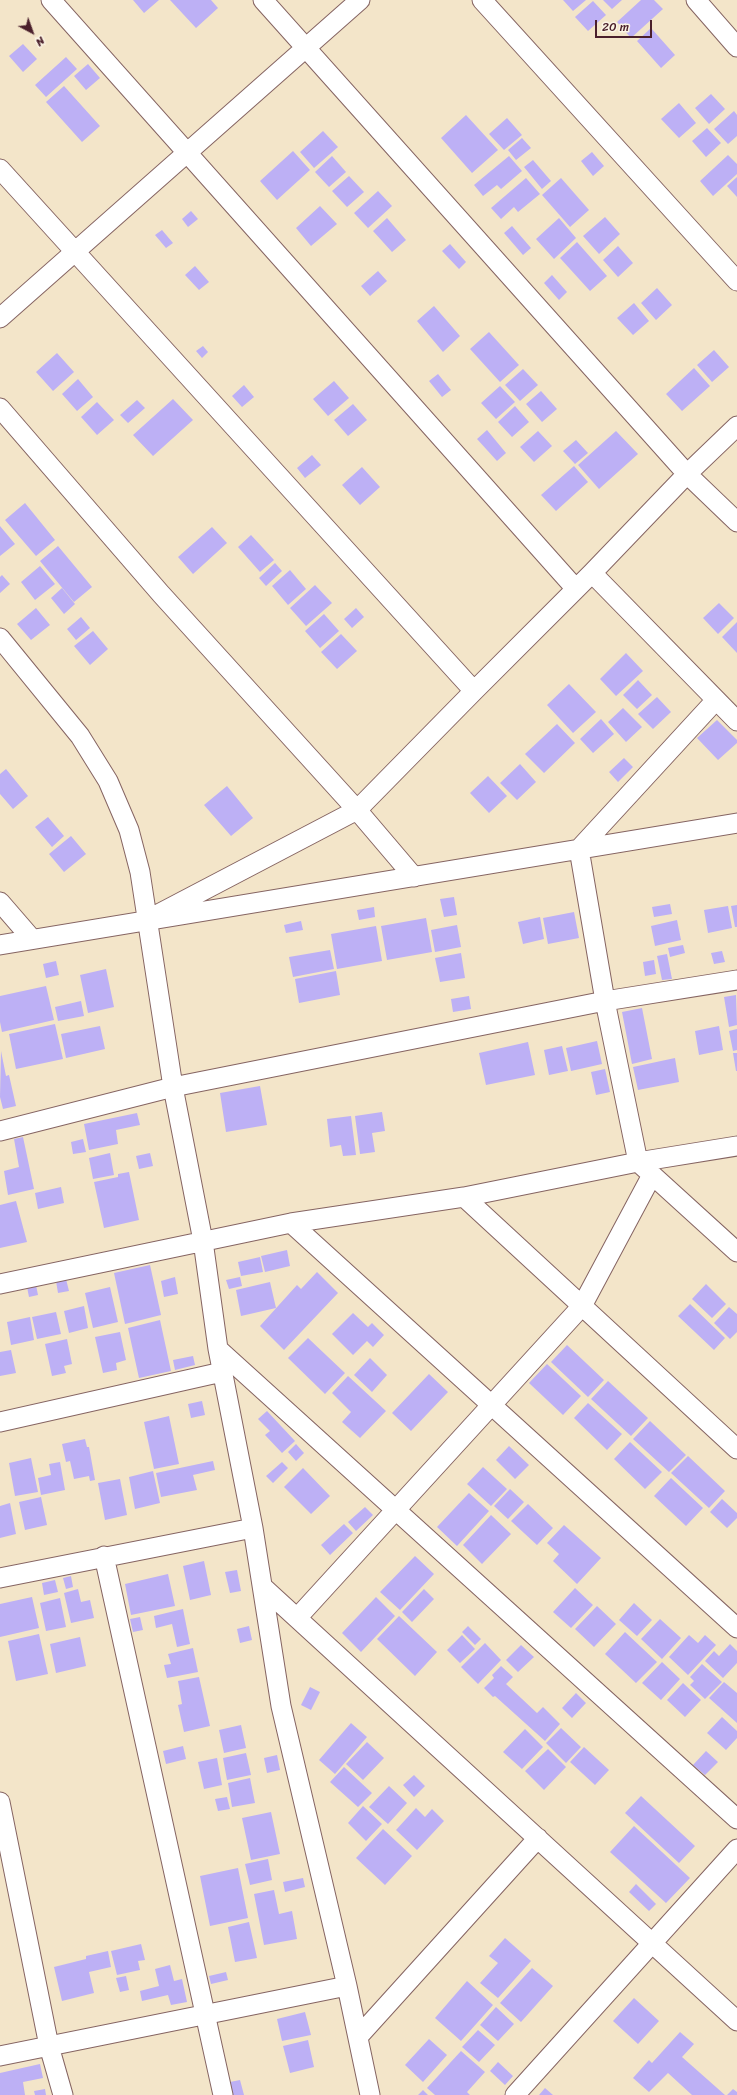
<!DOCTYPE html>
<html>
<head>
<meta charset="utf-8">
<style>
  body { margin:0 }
  #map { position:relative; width:737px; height:2095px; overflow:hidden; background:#f3e5c9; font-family:Sriracha,sans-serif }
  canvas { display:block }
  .north { position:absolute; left:12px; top:12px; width:40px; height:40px; -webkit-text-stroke:3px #fcf5e5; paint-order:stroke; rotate:139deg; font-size:11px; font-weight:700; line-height:16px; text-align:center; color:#4a1f2b }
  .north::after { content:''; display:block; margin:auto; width:14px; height:18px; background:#4a1f2b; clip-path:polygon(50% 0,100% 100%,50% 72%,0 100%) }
  .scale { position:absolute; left:595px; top:20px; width:57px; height:18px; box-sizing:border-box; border:2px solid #4a1f2b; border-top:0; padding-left:5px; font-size:12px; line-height:14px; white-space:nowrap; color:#4a1f2b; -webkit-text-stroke:3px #fcf5e5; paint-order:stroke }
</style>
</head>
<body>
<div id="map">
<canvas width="737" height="2095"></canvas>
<div class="north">N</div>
<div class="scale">20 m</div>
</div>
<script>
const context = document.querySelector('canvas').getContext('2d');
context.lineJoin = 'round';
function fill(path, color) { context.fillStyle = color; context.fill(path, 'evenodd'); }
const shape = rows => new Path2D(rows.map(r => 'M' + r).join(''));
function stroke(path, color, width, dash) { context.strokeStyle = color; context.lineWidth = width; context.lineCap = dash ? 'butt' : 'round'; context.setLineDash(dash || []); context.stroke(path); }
fill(shape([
  [133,0,159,0,144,13],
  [170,0,211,0,218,8,196,28],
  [563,0,586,0,573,11],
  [603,0,622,0,612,9],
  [641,0,654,0,663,9,631,38,617,22],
  [593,1,606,15,588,31,575,17],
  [651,28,675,55,661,68,637,41],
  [23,44,37,59,23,72,9,56],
  [66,57,77,69,46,97,35,85],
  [88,64,100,78,86,90,74,76],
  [64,86,100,126,82,142,46,102],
  [711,94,725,109,709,124,695,108],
  [679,103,696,123,679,138,661,119],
  [734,111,737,115,737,136,728,144,714,129],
  [466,115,498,150,472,173,441,138],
  [507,118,522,135,504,150,489,134],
  [707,128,721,143,706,157,692,141],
  [323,131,338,147,314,168,300,152],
  [522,138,531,148,516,160,508,150],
  [293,151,310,170,277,200,260,181],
  [592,152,604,166,593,176,581,161],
  [728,155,737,164,737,174,713,196,700,181],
  [332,156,346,172,329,187,315,172],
  [509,156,522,171,501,189,497,185,483,196,474,185],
  [533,160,551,181,542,189,524,167],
  [349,176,364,192,347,207,332,191],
  [737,177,737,197,727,186],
  [526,178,540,194,518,212,514,207,501,219,491,208],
  [561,178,589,210,570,227,542,195],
  [378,191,392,206,368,228,354,213],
  [320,206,337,224,311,246,296,228],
  [191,211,198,219,188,227,182,219],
  [605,217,620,234,599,254,583,236],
  [387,218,406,240,392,252,373,231],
  [559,218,576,238,554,259,536,239],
  [512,226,531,248,523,255,504,233],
  [162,230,173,243,166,248,155,235],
  [577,242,607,276,590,291,560,258],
  [450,244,466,262,459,269,442,251],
  [618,246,633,263,618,277,603,260],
  [195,266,209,282,199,290,185,275],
  [378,271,387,281,370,296,361,286],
  [552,275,567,292,559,300,544,283],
  [657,288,672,305,656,320,641,303],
  [634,303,649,321,633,335,617,318],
  [434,306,460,336,443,352,417,321],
  [489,332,519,365,500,382,470,349],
  [203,346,208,352,202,358,196,351],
  [714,350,729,367,712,382,697,365],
  [57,353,74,372,53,391,36,372],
  [694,368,710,386,682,411,666,394],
  [523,369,538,385,520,401,505,385],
  [438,374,451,390,442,397,429,381],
  [78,379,93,397,77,411,62,394],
  [334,381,349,398,328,416,313,399],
  [244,385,254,397,242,407,232,396],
  [500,386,515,402,496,419,481,403],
  [541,391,557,409,542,422,526,404],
  [173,399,193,420,153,456,133,435],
  [137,400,145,408,128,423,120,415],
  [97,402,114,420,97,435,81,417],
  [353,404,367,420,348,436,334,420],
  [515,406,529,422,512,437,498,422],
  [487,430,506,453,497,461,477,439],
  [538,431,552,446,534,462,520,447],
  [616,431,638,454,599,489,578,465],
  [576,440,588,453,575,464,563,451],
  [312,455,321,465,305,478,297,468],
  [574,466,588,482,556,511,541,495],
  [362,467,380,487,360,505,342,485],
  [25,503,55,540,36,556,5,520],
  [0,526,15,544,0,556],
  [212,527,227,543,193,574,178,557],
  [251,535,274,560,260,572,238,547],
  [58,546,92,587,74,602,40,561],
  [275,563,282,571,266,586,259,578],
  [40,566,55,584,35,600,21,582],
  [290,570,306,589,288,605,272,586],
  [2,575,10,584,0,593,0,577],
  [315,585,332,603,306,626,290,608],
  [62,588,75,604,64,614,51,598],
  [719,603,734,618,718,634,703,618],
  [36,608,50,625,31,640,17,624],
  [356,608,364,617,352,628,344,619],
  [324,614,339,631,320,648,305,631],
  [81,617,90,628,76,640,67,629],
  [737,622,737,653,722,637],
  [93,631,108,649,90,665,74,646],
  [341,634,357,651,337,669,321,652],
  [626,653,643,671,616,696,600,679],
  [638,680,652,695,637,709,623,695],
  [569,684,596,712,573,733,547,705],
  [657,697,671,712,653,729,638,714],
  [623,708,642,727,626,742,608,722],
  [601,719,614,734,593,753,580,739],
  [717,720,737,740,737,743,718,760,697,738],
  [557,724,575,743,544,773,525,754],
  [624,758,633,767,618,782,609,772],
  [520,764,536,782,517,800,500,783],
  [6,769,28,796,13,809,0,794,0,774],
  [488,776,507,796,489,813,470,793],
  [227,786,253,818,231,836,204,805],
  [48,817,64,836,52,847,35,827],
  [71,836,86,854,64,872,49,854],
  [454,897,457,915,444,917,440,899],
  [670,904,672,914,654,917,652,907],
  [737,905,737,927,735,927,731,906],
  [728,906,732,928,708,933,704,910],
  [374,907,375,917,359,920,357,910],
  [574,912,579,938,548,944,543,918],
  [540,917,544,939,523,944,518,922],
  [426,918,432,952,387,960,381,926],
  [677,920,681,940,655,946,651,926],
  [301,921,303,930,286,933,284,925],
  [457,925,461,947,435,952,431,930],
  [376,926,382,961,337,969,331,934],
  [683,945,685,953,670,957,668,948],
  [330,950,334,969,293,977,289,957],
  [722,951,725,962,714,964,711,953],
  [461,953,465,978,440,982,435,958],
  [667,954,672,979,662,980,657,956],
  [654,960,656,974,645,976,643,962],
  [56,961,59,975,46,978,43,964],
  [106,969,114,1007,88,1013,80,975],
  [336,971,340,995,299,1003,295,979],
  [46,986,54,1020,2,1032,0,1022,0,996],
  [736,995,737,1025,729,1027,724,997],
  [469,996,471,1009,453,1012,451,999],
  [81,1001,84,1016,58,1021,55,1007],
  [642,1008,652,1059,632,1064,622,1012],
  [55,1024,63,1059,16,1069,9,1034],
  [100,1026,105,1049,66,1058,61,1034],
  [719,1026,723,1050,699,1055,695,1031],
  [737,1029,737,1050,733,1051,729,1031],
  [597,1041,602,1064,571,1071,566,1048],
  [528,1042,535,1075,486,1085,479,1053],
  [562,1046,568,1071,549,1075,544,1050],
  [1,1051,6,1076,9,1075,16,1106,3,1109,0,1097],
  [733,1053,737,1053,737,1071,736,1071],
  [675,1058,679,1082,638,1090,633,1067],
  [605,1069,610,1092,596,1095,591,1072],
  [260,1086,267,1125,226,1132,220,1093],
  [382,1112,385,1131,372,1133,375,1152,360,1154,355,1116],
  [137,1113,140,1125,116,1130,118,1144,89,1150,84,1124],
  [351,1116,356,1155,343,1156,341,1145,330,1147,327,1119],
  [23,1137,34,1189,8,1195,4,1171,19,1167,14,1139],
  [83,1139,86,1152,73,1154,71,1142],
  [110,1153,114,1175,93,1179,89,1158],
  [150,1153,153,1166,139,1169,136,1156],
  [129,1172,139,1220,104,1228,94,1182,118,1177,118,1174],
  [61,1187,64,1203,38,1209,35,1193],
  [16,1201,27,1242,0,1248,0,1205],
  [287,1250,290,1266,265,1272,261,1256],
  [260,1257,263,1272,241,1276,238,1262],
  [150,1265,161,1315,125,1324,114,1273],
  [317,1272,338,1293,284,1350,260,1326,297,1285,301,1289],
  [175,1277,178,1294,164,1297,161,1281],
  [240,1277,242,1286,229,1289,226,1280],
  [66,1279,69,1291,58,1293,56,1281],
  [270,1282,276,1308,241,1316,236,1290],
  [706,1284,726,1304,712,1318,692,1299],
  [36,1285,38,1295,29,1297,27,1287],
  [110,1287,118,1322,93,1328,85,1293],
  [690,1304,725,1338,714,1350,678,1316],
  [84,1306,88,1328,69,1333,64,1311],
  [729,1307,737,1314,737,1332,730,1339,714,1323],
  [56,1312,61,1334,37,1339,32,1317],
  [353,1313,368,1327,372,1323,384,1335,373,1347,367,1341,353,1355,332,1334],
  [30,1317,34,1340,11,1345,7,1322],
  [160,1320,171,1371,139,1378,128,1328],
  [120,1332,126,1360,116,1363,117,1370,103,1373,95,1337],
  [308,1338,345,1373,325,1394,288,1358],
  [67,1339,72,1364,64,1366,66,1373,52,1376,45,1344],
  [567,1345,604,1380,588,1397,551,1362],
  [11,1350,16,1373,0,1376,0,1352],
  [193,1356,195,1365,175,1370,173,1360],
  [370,1358,387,1375,372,1392,354,1375],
  [547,1364,581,1396,563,1415,529,1383],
  [429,1374,448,1392,411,1431,392,1413],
  [348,1376,386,1411,360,1438,342,1422,351,1412,332,1393],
  [608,1381,648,1418,631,1436,591,1399],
  [202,1401,205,1415,191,1418,188,1404],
  [588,1403,622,1434,607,1450,574,1418],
  [267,1411,295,1441,282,1453,265,1435,270,1431,258,1419],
  [169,1416,179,1464,154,1469,144,1422],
  [650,1421,686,1455,669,1472,633,1439],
  [85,1439,87,1447,89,1447,95,1480,90,1481,89,1476,74,1479,70,1461,66,1462,62,1444],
  [630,1442,662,1472,645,1489,614,1459],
  [296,1444,304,1453,296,1461,288,1452],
  [509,1446,529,1465,515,1479,496,1460],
  [688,1456,725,1491,709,1508,671,1473],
  [31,1458,38,1492,15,1496,9,1463],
  [213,1461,215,1470,193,1475,197,1490,161,1497,156,1473],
  [60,1462,65,1490,41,1495,38,1478,51,1475,49,1464],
  [282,1462,288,1468,273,1483,266,1476],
  [483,1467,507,1489,491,1506,467,1484],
  [303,1468,330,1496,311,1514,284,1487],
  [153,1471,160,1503,135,1509,129,1477],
  [671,1478,703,1508,686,1526,654,1496],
  [120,1479,127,1515,105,1520,98,1483],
  [510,1489,524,1502,508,1519,494,1506],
  [469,1493,489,1511,457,1546,437,1527],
  [41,1497,47,1525,25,1530,19,1502],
  [722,1499,737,1513,737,1518,727,1528,710,1512],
  [10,1503,16,1534,0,1538,0,1506],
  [528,1504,553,1528,537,1545,511,1521],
  [365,1507,373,1515,356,1531,348,1522],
  [491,1515,511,1534,482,1564,463,1545],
  [344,1524,353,1533,330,1555,321,1545],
  [564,1525,601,1558,577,1584,553,1561,559,1554,547,1543],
  [415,1556,434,1574,400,1610,380,1592],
  [204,1561,211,1595,190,1600,183,1566],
  [237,1570,241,1591,230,1593,225,1572],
  [168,1574,175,1606,131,1615,125,1584],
  [71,1576,73,1587,66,1589,63,1578],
  [55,1580,58,1592,44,1595,42,1583],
  [575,1588,593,1605,571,1628,553,1612],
  [78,1589,81,1602,90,1600,94,1618,71,1623,64,1593],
  [424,1589,434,1599,412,1622,402,1612],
  [32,1597,39,1628,0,1637,0,1604],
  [376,1597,395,1616,361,1652,342,1633],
  [60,1598,66,1627,46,1631,40,1603],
  [634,1603,652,1620,637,1636,619,1620],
  [597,1606,616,1624,594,1647,575,1629],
  [183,1609,190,1644,177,1647,172,1624,156,1628,154,1616],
  [399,1616,437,1652,415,1676,377,1639],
  [140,1617,143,1630,133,1632,130,1619],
  [660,1619,681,1638,662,1659,641,1639],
  [249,1626,252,1640,240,1643,237,1629],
  [468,1626,481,1639,475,1645,462,1632],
  [625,1632,657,1662,636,1683,605,1654],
  [39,1634,48,1674,16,1681,8,1641],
  [462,1635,475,1649,460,1663,447,1650],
  [689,1635,698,1643,705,1635,716,1645,688,1675,669,1657],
  [80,1637,86,1666,56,1673,50,1644],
  [485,1643,501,1660,478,1684,461,1667],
  [730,1644,737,1651,737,1663,723,1678,705,1661,714,1651,719,1656],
  [521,1645,534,1657,518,1672,506,1660],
  [193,1648,198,1672,167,1678,164,1665,171,1664,168,1654],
  [662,1662,680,1679,661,1700,642,1683],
  [702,1664,722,1682,705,1699,690,1685,694,1681,690,1677],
  [501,1666,513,1677,506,1684,537,1713,543,1707,560,1724,545,1741,495,1696,493,1697,484,1688,494,1678,492,1675],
  [199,1677,210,1726,184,1732,178,1705,182,1704,178,1681],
  [724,1682,737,1693,737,1723,709,1698],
  [683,1683,701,1700,685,1717,667,1700],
  [310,1687,320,1692,311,1710,301,1705],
  [576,1693,586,1703,572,1718,562,1708],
  [722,1717,737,1731,737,1738,726,1750,707,1733],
  [351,1723,367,1737,335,1774,319,1760],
  [241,1725,246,1748,224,1753,219,1730],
  [561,1728,581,1747,566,1763,546,1743],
  [525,1729,543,1747,522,1769,503,1752],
  [367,1742,384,1758,363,1780,346,1764],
  [183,1746,186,1759,166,1764,163,1751],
  [584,1747,609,1770,595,1785,570,1762],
  [548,1749,566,1767,544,1790,525,1771],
  [706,1751,718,1762,705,1775,693,1765],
  [246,1753,251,1775,227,1780,223,1758],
  [277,1755,280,1770,267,1773,264,1758],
  [217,1758,222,1785,204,1789,198,1762],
  [344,1767,372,1793,358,1807,330,1782],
  [414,1775,425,1786,414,1797,403,1785],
  [250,1778,255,1803,232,1807,228,1783],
  [389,1786,407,1803,388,1824,369,1807],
  [641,1796,695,1846,679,1863,625,1813],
  [227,1797,230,1809,218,1811,215,1799],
  [363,1806,382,1824,366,1841,348,1823],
  [416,1808,425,1817,432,1809,444,1821,417,1850,396,1830],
  [271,1812,280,1854,251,1860,242,1818],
  [634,1826,690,1878,666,1903,610,1852],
  [383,1829,412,1856,385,1885,356,1858],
  [268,1859,272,1880,250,1885,245,1864],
  [238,1868,248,1918,210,1926,200,1876],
  [303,1878,305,1887,285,1892,283,1882],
  [636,1884,656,1904,649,1911,629,1892],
  [274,1890,279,1914,292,1911,297,1939,264,1945,254,1894],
  [249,1922,257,1958,235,1962,228,1927],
  [505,1938,531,1961,498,1998,480,1983,498,1963,489,1956],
  [141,1944,145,1960,138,1961,140,1970,117,1975,111,1951],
  [108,1951,111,1967,89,1972,94,1993,62,2001,54,1967,86,1959,86,1956],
  [170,1965,174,1981,182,1979,187,2002,171,2005,168,1995,142,2001,140,1991,159,1986,155,1969],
  [532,1968,553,1986,521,2022,500,2003],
  [226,1972,228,1980,211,1984,209,1976],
  [126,1976,129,1990,120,1992,116,1978],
  [467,1981,493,2005,461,2041,435,2018],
  [634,1998,659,2021,638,2044,613,2021],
  [496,2007,514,2024,498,2041,480,2025],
  [305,2012,311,2035,282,2041,277,2019],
  [478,2030,495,2045,479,2062,462,2047],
  [680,2032,694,2044,682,2057,725,2095,692,2095,668,2073,649,2092,633,2078,649,2060,652,2063],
  [429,2039,447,2055,423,2082,405,2065],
  [308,2040,314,2067,290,2073,283,2046],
  [461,2051,485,2072,467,2092,470,2095,435,2095,427,2088],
  [498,2062,513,2076,505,2085,490,2071],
  [40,2064,43,2078,23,2082,25,2095,0,2095,0,2073],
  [240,2080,244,2095,232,2095,230,2082],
  [545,2088,553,2095,539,2095],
  [45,2089,46,2095,35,2095,34,2091],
  [733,2089,737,2092,737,2095,727,2095],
  [423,2090,428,2095,418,2095]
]), '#bdb0f5');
const street = shape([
  [51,0,576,589],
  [263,0,687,474,737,522],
  [482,0,737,281],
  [696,0,737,47],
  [0,169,474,691],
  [0,318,360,0],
  [0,408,161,594,357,810,414,877],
  [592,573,737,721],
  [0,638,80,736,108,781,129,830,140,872,173,1087,203,1241,218,1349,253,1528,281,1706,347,1986,370,2095],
  [716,700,579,849,605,1001,638,1162,737,1252],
  [0,902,32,939],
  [147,920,357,810,474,691,592,573,687,474,737,426],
  [0,945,737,823],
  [0,1131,173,1087,605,1001,737,980],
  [464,1197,737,1449],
  [291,1223,737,1628],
  [0,1284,291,1223,464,1197,638,1162,737,1146],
  [218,1349,737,1819],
  [0,1422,222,1372],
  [104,1556,223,2095],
  [0,1578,253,1528],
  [264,1588,737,2021],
  [297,1618,582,1306,652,1175],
  [0,1802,49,2046,63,2095],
  [358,2037,538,1838],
  [0,2056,347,1986],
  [515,2095,737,1849]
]);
stroke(street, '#856462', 21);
stroke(street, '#fff', 19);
</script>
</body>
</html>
